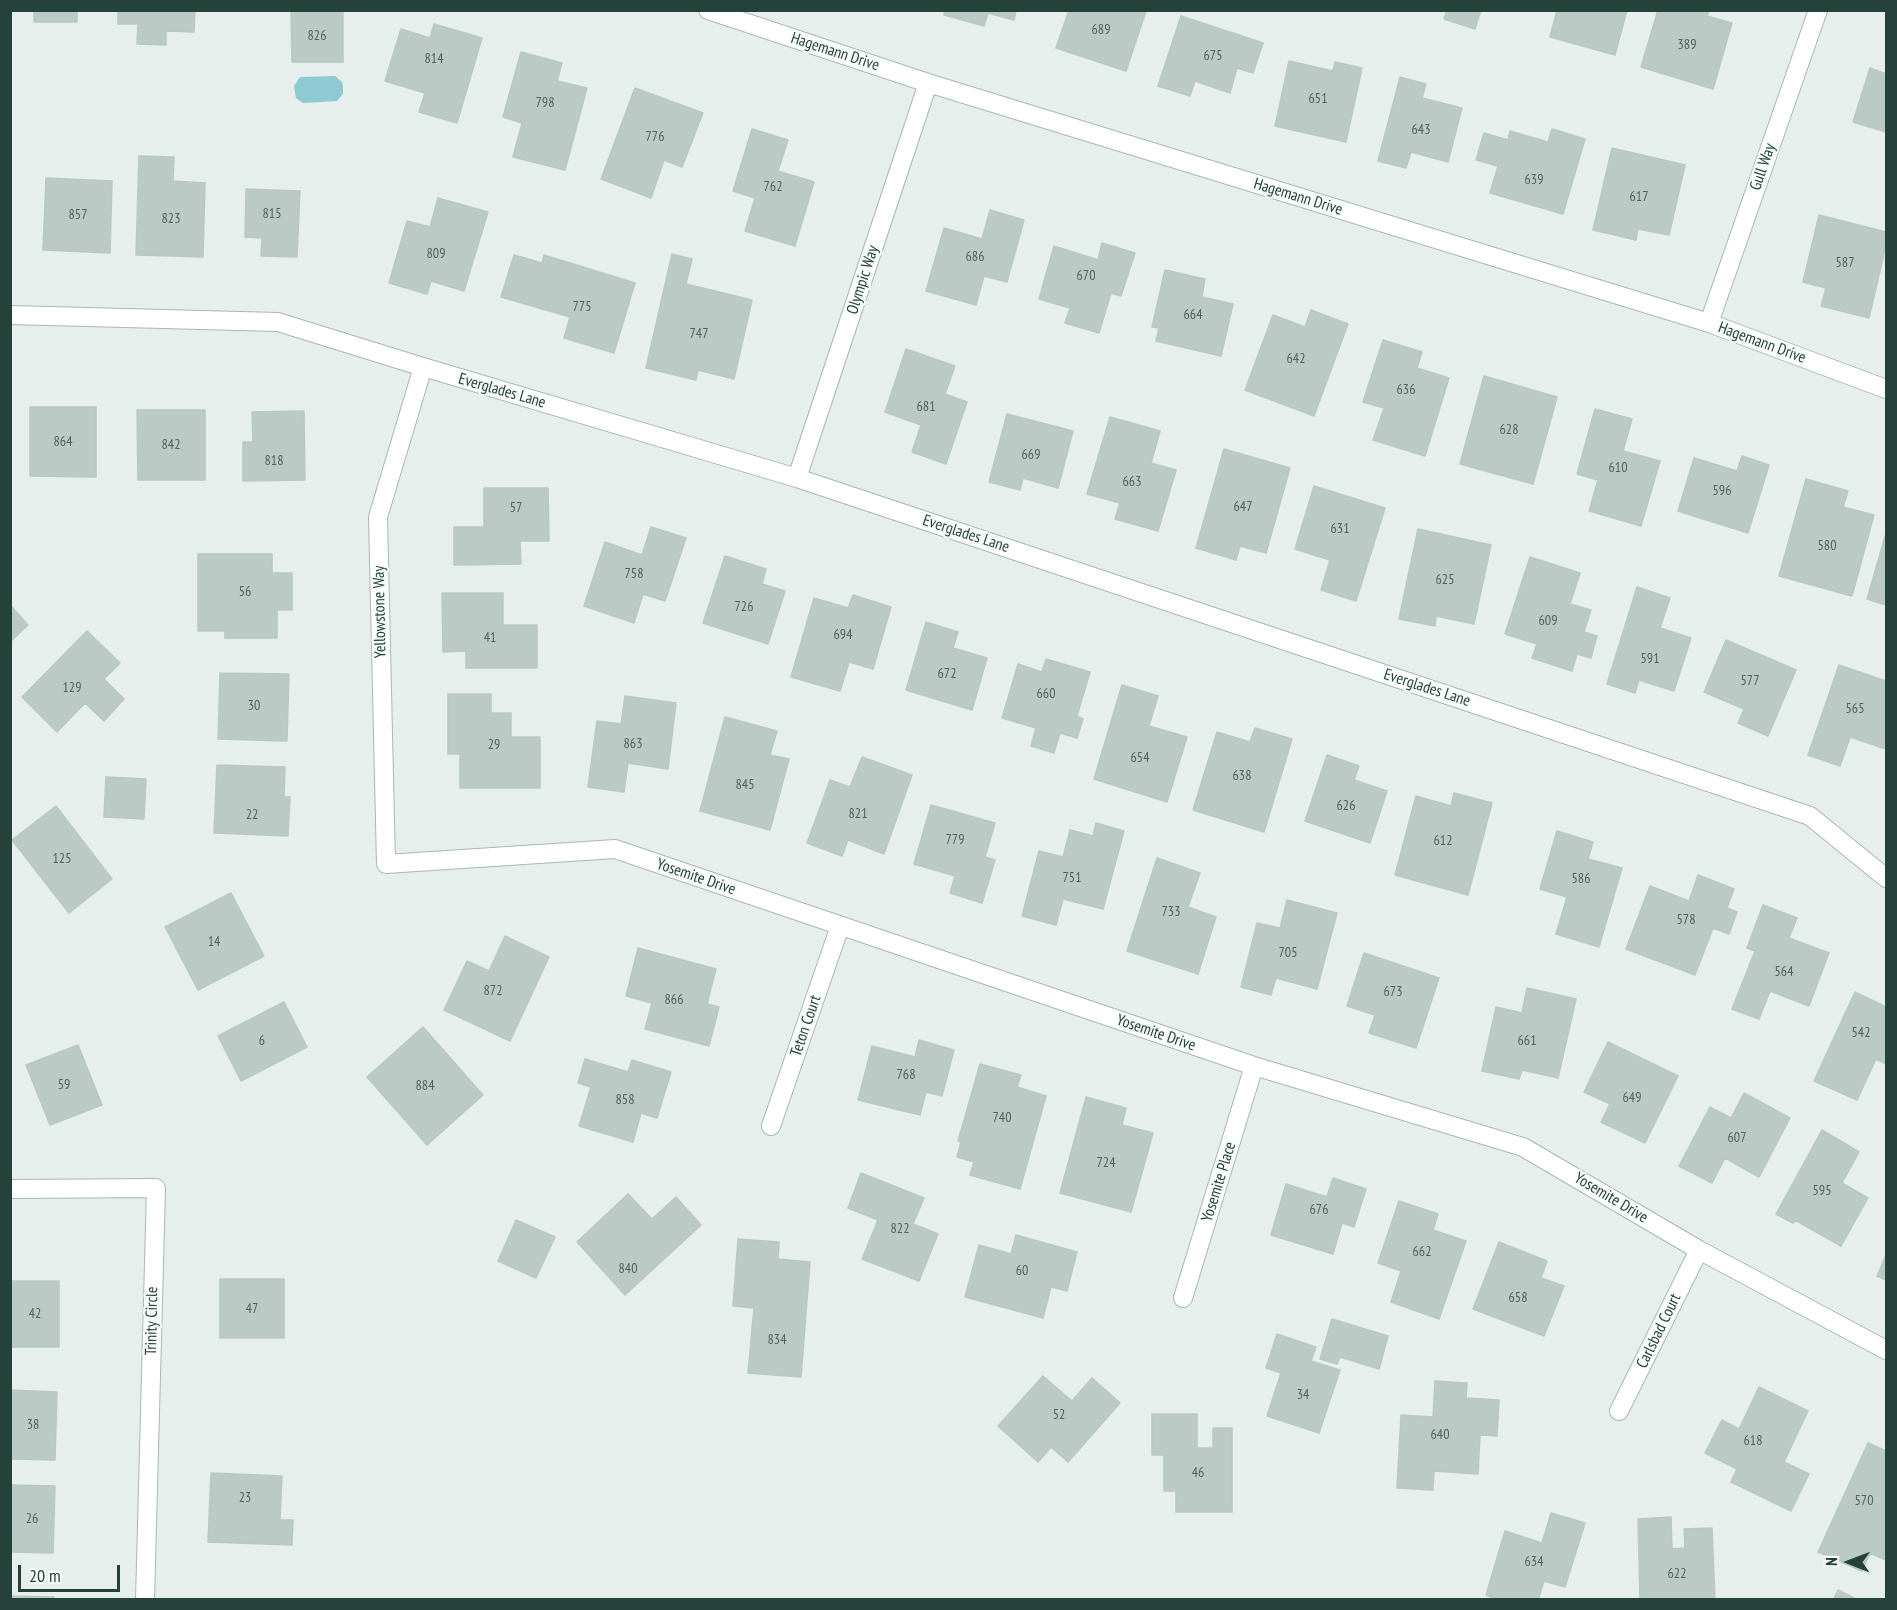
<!DOCTYPE html>
<html>
<head>
<meta charset="utf-8">
<style>
  body { margin:0 }
  #map { position:relative; width:1897px; height:1610px; overflow:hidden; background:#e6efeb; font-family:"PT Sans Narrow",sans-serif }
  canvas { display:block }
  .frame { position:absolute; inset:0; border:12px solid #24423a; pointer-events:none }
  .north { position:absolute; left:1819px; top:1532px; width:60px; height:60px; -webkit-text-stroke:4px #f7fbf9; paint-order:stroke; rotate:271deg; font-size:16px; font-weight:700; line-height:24px; text-align:center; color:#24423a }
  .north::after { content:''; display:block; margin:auto; width:21px; height:27px; background:#24423a; clip-path:polygon(50% 0,100% 100%,50% 72%,0 100%) }
  .scale { position:absolute; left:18px; top:1565px; width:102px; height:27px; box-sizing:border-box; border:3px solid #24423a; border-top:0; padding-left:8px; font-size:18px; line-height:21px; white-space:nowrap; color:#24423a; -webkit-text-stroke:4px #f7fbf9; paint-order:stroke }
</style>
</head>
<body>
<div id="map">
<canvas width="1897" height="1610"></canvas>
<div class="frame"></div>
<div class="north">N</div>
<div class="scale">20 m</div>
</div>
<script>
const context = document.querySelector('canvas').getContext('2d');
context.lineJoin = 'round';
function fill(path, color) { context.fillStyle = color; context.fill(path, 'evenodd'); }
const shape = rows => new Path2D(rows.map(r => 'M' + r).join(''));
function stroke(path, color, width, dash) { context.strokeStyle = color; context.lineWidth = width; context.lineCap = dash ? 'butt' : 'round'; context.setLineDash(dash || []); context.stroke(path); }
function write(font, color, halo, rows, align = 'center') {
  context.font = font + ' "PT Sans Narrow",sans-serif'; context.lineWidth = 4.5; context.setLineDash([]); context.textBaseline = 'middle'; context.strokeStyle = halo; context.fillStyle = color; for (const [text, x, y, turn = 0] of rows) {
    context.save(); context.translate(x, y); context.rotate((+turn || 0) * Math.PI / 180); context.textAlign = isNaN(turn) ? turn : align; if (halo) context.strokeText(text, 0, 0); context.fillText(text, 0, 0); context.restore();
  }
}
fill(shape([
  [335,76,342,82,343,86,343,94,337,101,303,103,296,98,294,86,300,77]
]), '#8ec9d4');
const building = shape([
  [34,10,77,10,77,22,34,22,34,10],
  [118,10,195,10,194,32,166,31,166,45,137,44,138,24,118,24,118,10],
  [291,10,343,10,343,62,292,62,291,10],
  [945,10,1016,10,1014,20,988,13,984,26,944,15,945,10],
  [1069,10,1146,11,1126,71,1056,48,1069,10],
  [1447,10,1481,10,1475,29,1444,19,1447,10],
  [1557,10,1627,10,1615,55,1550,37,1557,10],
  [1658,10,1709,10,1707,16,1732,23,1713,89,1641,67,1658,10],
  [1181,16,1263,43,1253,73,1237,68,1230,93,1195,81,1190,96,1158,86,1181,16],
  [434,24,482,38,457,123,419,112,425,93,385,81,401,29,430,38,434,24],
  [521,52,562,63,557,81,587,88,565,170,513,157,522,123,503,117,521,52],
  [1289,61,1333,71,1335,62,1362,68,1346,142,1275,126,1289,61],
  [1870,68,1886,74,1886,132,1853,122,1870,68],
  [1400,77,1426,84,1422,98,1462,108,1448,162,1411,152,1406,168,1378,161,1400,77],
  [635,88,703,113,682,167,664,160,651,198,601,179,635,88],
  [752,129,788,140,778,171,814,182,795,246,745,231,755,198,733,191,752,129],
  [1552,129,1585,139,1563,214,1490,193,1498,166,1476,160,1484,133,1508,140,1510,131,1548,142,1552,129],
  [1612,148,1685,165,1669,235,1638,229,1636,240,1593,230,1612,148],
  [139,156,174,157,173,181,205,183,203,257,136,255,139,156],
  [46,178,112,181,110,253,43,250,46,178],
  [246,189,300,191,297,257,261,256,262,238,245,237,246,189],
  [438,198,488,212,464,291,431,281,427,294,389,283,407,221,430,227,438,198],
  [990,210,1024,220,1007,282,984,276,976,305,926,291,944,228,982,239,990,210],
  [1819,215,1886,232,1886,245,1869,318,1821,306,1826,288,1803,282,1819,215],
  [1102,243,1135,253,1121,296,1111,293,1099,333,1065,323,1070,308,1039,299,1054,246,1098,260,1102,243],
  [672,254,692,259,686,284,752,300,734,379,698,370,696,380,646,368,672,254],
  [514,255,542,263,544,255,635,283,614,353,564,338,570,317,501,297,514,255],
  [1165,270,1205,279,1202,297,1233,304,1221,356,1156,341,1159,328,1152,327,1165,270],
  [1311,310,1348,324,1314,416,1245,390,1273,315,1305,327,1311,310],
  [1383,340,1422,352,1417,368,1449,378,1425,456,1373,440,1384,408,1363,402,1383,340],
  [906,349,955,366,945,394,967,402,946,464,912,452,921,425,885,412,906,349],
  [1484,376,1557,397,1533,484,1460,464,1484,376],
  [30,407,96,407,96,477,30,476,30,407],
  [1595,409,1632,419,1623,451,1660,461,1641,526,1589,511,1598,480,1577,474,1595,409],
  [137,410,205,410,205,480,138,480,137,410],
  [304,411,305,480,243,481,243,442,253,442,252,412,304,411],
  [1007,414,1073,431,1058,488,1023,478,1020,490,989,482,1007,414],
  [1110,417,1160,431,1151,463,1176,470,1158,531,1115,519,1120,503,1087,494,1110,417],
  [1224,449,1290,468,1266,553,1240,546,1236,560,1196,548,1224,449],
  [1742,456,1769,465,1748,533,1678,511,1694,458,1737,471,1742,456],
  [1806,479,1848,491,1843,507,1874,515,1852,596,1779,576,1806,479],
  [1314,486,1385,508,1356,601,1321,590,1330,560,1295,549,1314,486],
  [484,488,548,488,549,541,520,541,521,564,454,565,454,527,484,527,484,488],
  [651,527,686,538,665,601,643,594,634,623,584,606,605,542,642,555,651,527],
  [1418,529,1491,545,1474,624,1436,616,1435,626,1399,619,1418,529],
  [1886,533,1886,605,1867,599,1886,533],
  [198,554,272,554,272,573,292,573,292,610,277,610,277,638,225,638,225,631,198,631,198,554],
  [725,556,766,569,762,584,785,591,768,644,703,623,725,556],
  [1530,557,1580,573,1570,604,1591,610,1584,632,1597,636,1591,658,1577,654,1572,671,1532,658,1537,644,1505,634,1530,557],
  [1637,587,1670,598,1660,628,1691,638,1674,691,1639,680,1635,693,1607,684,1637,587],
  [442,593,503,593,503,625,537,625,537,668,466,668,466,651,443,652,442,593],
  [853,595,891,607,873,669,849,662,840,691,791,677,814,598,848,608,853,595],
  [10,605,28,625,10,642,10,605],
  [926,622,958,632,953,648,987,658,972,710,906,690,926,622],
  [87,631,120,663,104,679,124,699,104,721,85,703,57,732,22,697,87,631],
  [1726,640,1796,670,1768,736,1738,723,1744,709,1704,692,1726,640],
  [1046,659,1090,672,1077,716,1083,719,1077,738,1060,733,1054,753,1031,746,1036,728,1002,718,1018,664,1042,672,1046,659],
  [1839,665,1886,681,1886,749,1850,737,1840,766,1808,755,1839,665],
  [220,673,289,674,287,741,218,739,220,673],
  [1122,685,1158,696,1149,726,1187,737,1167,802,1094,779,1122,685],
  [448,694,491,694,491,713,511,713,511,737,540,737,540,788,460,788,460,754,448,754,448,694],
  [625,696,676,703,668,769,628,763,624,792,588,787,597,721,621,724,625,696],
  [725,717,777,731,770,755,789,759,770,830,700,811,725,717],
  [1255,728,1292,739,1264,832,1193,810,1217,732,1250,742,1255,728],
  [1327,755,1359,766,1354,780,1387,791,1370,843,1305,821,1327,755],
  [862,757,912,775,884,854,848,840,842,856,807,843,830,780,850,787,862,757],
  [217,765,285,767,284,797,290,797,288,836,214,833,217,765],
  [106,777,146,779,144,819,104,817,106,777],
  [1454,793,1492,803,1468,895,1395,875,1416,796,1451,806,1454,793],
  [931,805,995,823,985,857,995,860,982,903,950,893,955,876,914,864,931,805],
  [56,806,112,879,69,913,12,840,56,806],
  [1096,823,1124,831,1103,909,1063,899,1056,925,1022,916,1039,851,1063,857,1070,830,1093,836,1096,823],
  [1557,831,1593,842,1588,859,1622,868,1599,947,1556,934,1567,897,1540,889,1557,831],
  [1157,858,1200,873,1188,907,1216,917,1198,974,1127,951,1157,858],
  [1698,875,1734,889,1727,908,1737,912,1729,934,1713,928,1695,975,1626,949,1650,886,1689,901,1698,875],
  [231,893,264,956,198,990,165,927,231,893],
  [1287,900,1337,913,1317,989,1276,978,1271,995,1241,987,1257,923,1280,928,1287,900],
  [1763,905,1797,918,1789,938,1829,953,1809,1006,1770,991,1759,1019,1732,1009,1755,951,1747,948,1763,905],
  [505,936,549,957,510,1041,444,1010,467,961,489,971,505,936],
  [638,948,716,969,707,1004,719,1007,709,1046,645,1029,652,1003,626,996,638,948],
  [1364,953,1439,978,1416,1048,1369,1033,1375,1015,1347,1006,1364,953],
  [1527,988,1576,999,1558,1078,1522,1070,1519,1079,1482,1071,1496,1007,1522,1013,1527,988],
  [1855,992,1886,1007,1886,1064,1876,1059,1857,1100,1814,1081,1855,992],
  [284,1002,307,1047,241,1081,218,1036,284,1002],
  [423,1027,483,1095,427,1145,367,1077,423,1027],
  [919,1040,954,1050,942,1096,926,1092,920,1115,858,1100,872,1046,915,1057,919,1040],
  [1608,1042,1678,1076,1645,1143,1601,1122,1610,1104,1584,1092,1608,1042],
  [78,1045,102,1105,50,1125,26,1065,78,1045],
  [585,1059,628,1072,632,1060,671,1072,657,1118,641,1113,633,1142,579,1126,591,1087,578,1083,585,1059],
  [980,1064,1021,1075,1017,1087,1046,1096,1020,1189,970,1175,974,1162,957,1157,961,1142,958,1141,980,1064],
  [1744,1093,1790,1118,1759,1177,1725,1158,1712,1183,1679,1166,1710,1107,1731,1118,1744,1093],
  [1086,1097,1126,1108,1122,1125,1153,1133,1131,1212,1060,1193,1086,1097],
  [1822,1130,1859,1152,1842,1183,1868,1198,1841,1246,1795,1220,1793,1223,1776,1214,1822,1130],
  [861,1173,924,1198,913,1224,938,1234,919,1281,862,1259,878,1220,848,1208,861,1173],
  [1333,1178,1366,1189,1354,1227,1342,1223,1333,1254,1271,1235,1286,1184,1327,1197,1333,1178],
  [628,1194,652,1219,676,1197,701,1225,625,1295,577,1242,628,1194],
  [1399,1201,1438,1214,1433,1230,1466,1241,1439,1319,1391,1302,1401,1271,1378,1263,1399,1201],
  [516,1220,555,1237,536,1278,498,1261,516,1220],
  [1016,1235,1077,1252,1067,1291,1051,1287,1043,1318,965,1297,979,1245,1011,1254,1016,1235],
  [738,1239,779,1242,778,1259,810,1262,801,1377,748,1373,754,1308,733,1306,738,1239],
  [1499,1242,1547,1261,1541,1278,1564,1286,1544,1336,1473,1309,1499,1242],
  [1886,1255,1886,1280,1877,1276,1886,1255],
  [220,1279,284,1279,284,1338,220,1338,220,1279],
  [10,1281,59,1281,59,1347,10,1347,10,1281],
  [1332,1319,1388,1336,1379,1369,1340,1357,1337,1364,1320,1359,1332,1319],
  [1277,1334,1316,1347,1311,1361,1340,1370,1319,1433,1267,1416,1281,1373,1266,1368,1277,1334],
  [1043,1376,1072,1401,1092,1378,1120,1403,1068,1462,1051,1447,1038,1462,998,1426,1043,1376],
  [1435,1381,1467,1383,1466,1398,1499,1400,1497,1436,1480,1435,1478,1474,1434,1471,1433,1490,1397,1488,1401,1415,1433,1417,1435,1381],
  [1759,1387,1808,1411,1784,1462,1809,1474,1791,1511,1731,1482,1737,1469,1705,1453,1722,1420,1739,1429,1759,1387],
  [10,1390,57,1392,55,1460,10,1459,10,1390],
  [1152,1414,1197,1414,1197,1448,1213,1448,1213,1428,1232,1428,1232,1512,1176,1512,1176,1491,1164,1491,1164,1455,1152,1455,1152,1414],
  [1868,1443,1886,1451,1886,1560,1870,1553,1862,1571,1818,1552,1868,1443],
  [211,1473,282,1476,280,1520,293,1520,292,1545,208,1542,211,1473],
  [10,1485,55,1486,53,1553,10,1552,10,1485],
  [1551,1513,1585,1523,1565,1587,1544,1581,1538,1600,1498,1600,1486,1595,1505,1531,1542,1543,1551,1513],
  [1671,1517,1672,1549,1685,1548,1684,1529,1712,1528,1715,1600,1640,1600,1638,1519,1671,1517],
  [1838,1590,1858,1600,1833,1600,1838,1590],
  [10,1596,54,1597,54,1600,10,1600,10,1596]
]);
fill(building, '#bbcac4');
stroke(building, '#b8c9c2', 1.5);
const street = shape([
  [10,315,278,322,423,367,797,478,1810,816,1886,878],
  [1709,323,1818,10],
  [423,367,378,517,386,864,615,849,1254,1066,1523,1147,1699,1250,1886,1350],
  [797,478,928,83],
  [771,1126,840,926],
  [10,1189,156,1188,145,1600],
  [1183,1298,1254,1066],
  [1619,1411,1699,1250]
]);
const secondary = shape([
  [708,10,928,83,1709,323,1886,389]
]);
stroke(street, '#a8b8b2', 20);
stroke(secondary, '#a4bbb3', 20);
stroke(street, '#fff', 18);
stroke(secondary, '#fff', 18);
write('14px', '#4a645c', null, [
  ["689",1101,30],
  ["826",317,36],
  ["389",1687,45],
  ["675",1213,56],
  ["814",434,59],
  ["651",1318,99],
  ["798",545,103],
  ["643",1421,130],
  ["776",655,137],
  ["639",1534,180],
  ["762",773,187],
  ["617",1639,197],
  ["815",272,214],
  ["857",78,215],
  ["823",171,219],
  ["809",436,254],
  ["686",975,257],
  ["587",1845,263],
  ["670",1086,276],
  ["775",582,307],
  ["664",1193,315],
  ["747",699,334],
  ["642",1296,359],
  ["636",1406,390],
  ["681",926,407],
  ["628",1509,430],
  ["864",63,442],
  ["842",171,445],
  ["669",1031,455],
  ["818",274,461],
  ["610",1618,468],
  ["663",1132,482],
  ["596",1722,491],
  ["647",1243,507],
  ["57",516,508],
  ["631",1340,529],
  ["580",1827,546],
  ["758",634,574],
  ["625",1445,580],
  ["56",245,592],
  ["726",744,607],
  ["609",1548,621],
  ["694",843,635],
  ["41",490,638],
  ["591",1650,659],
  ["672",947,674],
  ["577",1750,681],
  ["129",72,688],
  ["660",1046,694],
  ["30",254,706],
  ["565",1855,709],
  ["863",633,744],
  ["29",494,745],
  ["654",1140,758],
  ["638",1242,776],
  ["845",745,785],
  ["626",1346,806],
  ["821",858,814],
  ["22",252,815],
  ["779",955,840],
  ["612",1443,841],
  ["125",62,859],
  ["751",1072,878],
  ["586",1581,879],
  ["733",1171,912],
  ["578",1686,920],
  ["14",214,942],
  ["705",1288,953],
  ["564",1784,972],
  ["872",493,991],
  ["673",1393,992],
  ["866",674,1000],
  ["542",1861,1033],
  ["6",262,1041],
  ["661",1527,1041],
  ["768",906,1075],
  ["59",64,1085],
  ["884",425,1086],
  ["649",1632,1098],
  ["858",625,1100],
  ["740",1002,1118],
  ["607",1737,1138],
  ["724",1106,1163],
  ["595",1822,1191],
  ["676",1319,1210],
  ["822",900,1229],
  ["662",1422,1252],
  ["840",628,1269],
  ["60",1022,1271],
  ["658",1518,1298],
  ["47",252,1309],
  ["42",35,1314],
  ["834",777,1340],
  ["34",1303,1395],
  ["52",1059,1415],
  ["38",33,1425],
  ["640",1440,1435],
  ["618",1753,1441],
  ["46",1198,1473],
  ["23",245,1498],
  ["570",1864,1501],
  ["26",32,1519],
  ["634",1534,1562],
  ["622",1677,1574]
]);
write('16px', '#24423a', '#f7fbf9', [
  ["Hagemann Drive",835,52,18],
  ["Gull Way",1763,167,-71],
  ["Hagemann Drive",1298,197,17],
  ["Olympic Way",863,280,-72],
  ["Hagemann Drive",1762,343,20],
  ["Everglades Lane",502,391,16],
  ["Everglades Lane",966,534,18],
  ["Yellowstone Way",380,612,-91],
  ["Everglades Lane",1427,688,18],
  ["Yosemite Drive",696,877,19],
  ["Teton Court",806,1026,-71],
  ["Yosemite Drive",1156,1033,19],
  ["Yosemite Place",1219,1182,-73],
  ["Yosemite Drive",1611,1198,31],
  ["Trinity Circle",152,1321,-89],
  ["Carlsbad Court",1659,1331,-64]
]);
</script>
</body>
</html>
